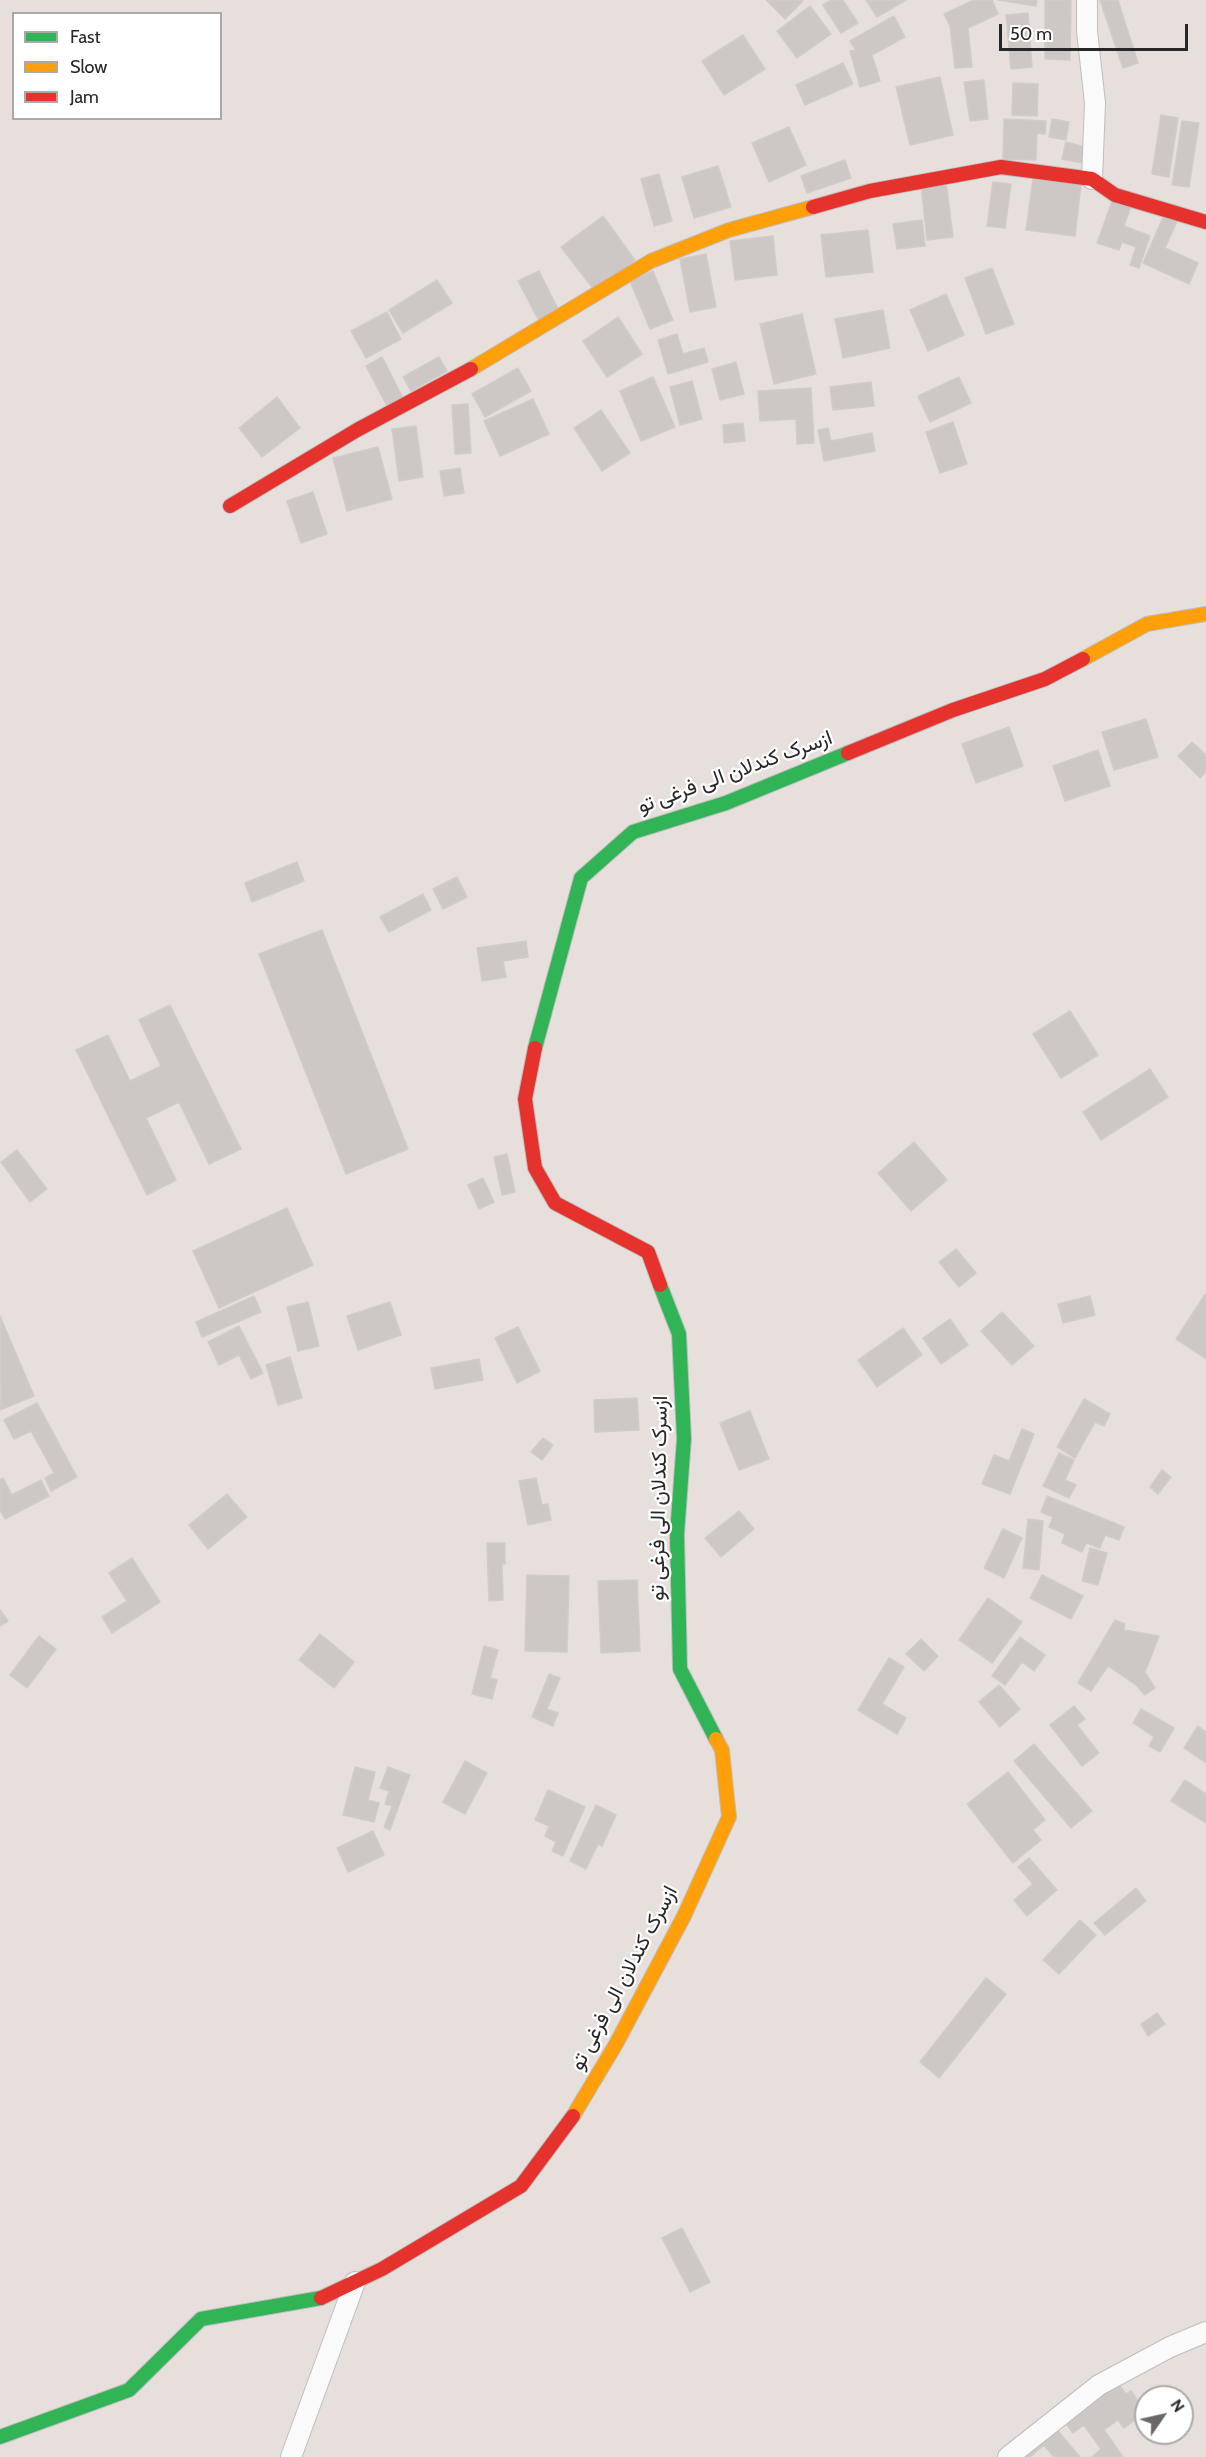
<!DOCTYPE html>
<html>
<head>
<meta charset="utf-8">
<style>
  body { margin:0 }
  #map { position:relative; width:1206px; height:2457px; overflow:hidden; background:#e7dfdc; font-family:Cabin,sans-serif }
  canvas { display:block }
  .legend { position:absolute; left:12px; top:12px; width:210px; height:108px; box-sizing:border-box; background:#fff; border:2px solid #a9a9a9; margin:0; padding:8px 10px; list-style:none; font-size:18px; color:#272727 }
  .legend li { display:flex; align-items:center; gap:12px; height:30px }
  .legend b { width:30px; border:2px solid #a9a9a9 }
  .north { position:absolute; left:1134px; top:2385px; width:60px; height:60px; box-sizing:border-box; background:#fff; border:2px solid #a9a9a9; border-radius:50%; rotate:56deg; font-size:16px; font-weight:700; line-height:24px; text-align:center; color:#272727 }
  .north::after { content:''; display:block; margin:auto; width:21px; height:27px; background:#6a6766; clip-path:polygon(50% 0,100% 100%,50% 72%,0 100%) }
  .scale { position:absolute; left:999px; top:24px; width:189px; height:27px; box-sizing:border-box; border:3px solid #272727; border-top:0; padding-left:8px; font-size:18px; line-height:21px; white-space:nowrap; color:#272727; -webkit-text-stroke:4px #fff; paint-order:stroke }
</style>
</head>
<body>
<div id="map">
<canvas width="1206" height="2457"></canvas>
<ul class="legend">
<li><b style="height:8px;background:#30b455"></b>Fast</li>
<li><b style="height:8px;background:#ff9f0a"></b>Slow</li>
<li><b style="height:8px;background:#e5322d"></b>Jam</li>
</ul>
<div class="north">N</div>
<div class="scale">50 m</div>
</div>
<script>
const context = document.querySelector('canvas').getContext('2d');
context.lineJoin = 'round';
function fill(path, color) { context.fillStyle = color; context.fill(path, 'evenodd'); }
const shape = rows => new Path2D(rows.map(r => 'M' + r).join(''));
function stroke(path, color, width, dash) { context.strokeStyle = color; context.lineWidth = width; context.lineCap = dash ? 'butt' : 'round'; context.setLineDash(dash || []); context.stroke(path); }
function write(font, color, halo, rows, align = 'center') {
  context.font = font + ' Cabin,Vazirmatn,sans-serif'; context.lineWidth = 4.5; context.setLineDash([]); context.textBaseline = 'middle'; context.strokeStyle = halo; context.fillStyle = color; for (const [text, x, y, turn = 0] of rows) {
    context.save(); context.translate(x, y); context.rotate((+turn || 0) * Math.PI / 180); context.textAlign = isNaN(turn) ? turn : align; if (halo) context.strokeText(text, 0, 0); context.fillText(text, 0, 0); context.restore();
  }
}
const building = shape([
  [766,0,802,0,803,1,785,19,766,0],
  [831,0,843,0,858,23,841,33,823,5,831,0],
  [866,0,906,0,877,17,866,0],
  [974,0,992,0,998,14,968,28,972,67,955,68,950,26,944,14,974,0],
  [998,0,1037,0,1036,6,998,0],
  [1045,0,1071,0,1070,60,1045,59,1045,0],
  [1100,0,1118,0,1138,63,1123,68,1100,0],
  [810,6,831,34,797,58,777,31,810,6],
  [1028,13,1032,67,1011,69,1006,15,1028,13],
  [894,16,905,37,872,55,880,81,860,87,850,51,856,50,850,41,894,16],
  [743,35,765,69,724,95,702,61,743,35],
  [843,63,853,84,805,105,796,85,843,63],
  [940,77,953,135,910,145,896,87,940,77],
  [984,80,988,119,970,121,964,82,984,80],
  [1013,83,1038,84,1037,116,1012,115,1013,83],
  [1161,115,1178,118,1169,177,1152,174,1161,115],
  [1004,119,1046,121,1045,134,1037,133,1036,160,1003,159,1004,119],
  [1052,119,1069,122,1066,140,1049,137,1052,119],
  [1182,121,1199,123,1189,187,1172,185,1182,121],
  [789,127,806,165,769,182,752,143,789,127],
  [1066,142,1085,147,1082,163,1062,159,1066,142],
  [845,160,851,178,807,193,801,176,845,160],
  [718,166,731,207,694,218,682,177,718,166],
  [659,174,672,221,654,226,641,179,659,174],
  [1033,179,1081,185,1075,236,1026,230,1033,179],
  [946,182,953,237,927,240,921,184,946,182],
  [993,182,1011,184,1005,228,987,226,993,182],
  [1113,199,1131,206,1124,226,1150,236,1139,268,1130,265,1136,247,1122,242,1119,250,1097,243,1113,199],
  [1165,213,1178,219,1165,248,1198,263,1189,284,1143,263,1165,213],
  [603,216,635,260,595,291,561,247,603,216],
  [922,220,925,246,897,249,893,224,922,220],
  [868,230,873,272,826,277,821,235,868,230],
  [773,236,777,275,735,280,730,241,773,236],
  [706,254,716,307,690,312,680,259,706,254],
  [992,268,1014,324,986,334,965,278,992,268],
  [539,271,559,311,539,321,518,281,539,271],
  [653,271,673,320,650,329,630,281,653,271],
  [437,280,452,303,403,333,389,310,437,280],
  [946,294,964,335,928,351,910,310,946,294],
  [883,310,890,348,843,358,835,319,883,310],
  [387,312,401,339,366,358,351,331,387,312],
  [802,314,816,374,774,384,760,324,802,314],
  [618,317,642,354,607,377,583,341,618,317],
  [677,334,683,354,704,348,708,362,668,374,658,340,677,334],
  [382,357,404,400,388,408,366,366,382,357],
  [439,357,447,371,411,391,403,377,439,357],
  [736,362,744,394,720,400,712,369,736,362],
  [518,368,531,391,485,417,472,394,518,368],
  [653,377,675,427,641,441,620,391,653,377],
  [959,377,971,403,930,422,918,396,959,377],
  [692,381,702,419,680,425,670,387,692,381],
  [871,382,874,406,833,410,830,387,871,382],
  [811,388,814,443,797,444,796,419,760,421,758,391,811,388],
  [277,397,300,428,262,457,239,428,277,397],
  [533,399,549,434,500,456,484,421,533,399],
  [468,404,471,453,455,454,452,405,468,404],
  [601,410,630,453,602,471,574,428,601,410],
  [953,422,967,464,940,473,926,432,953,422],
  [743,423,745,441,724,443,723,425,743,423],
  [416,426,423,477,399,481,392,429,416,426],
  [828,428,831,441,872,433,875,451,824,461,818,430,828,428],
  [378,447,392,499,347,511,333,458,378,447],
  [460,468,464,493,444,496,440,471,460,468],
  [313,492,327,534,301,543,287,501,313,492],
  [1146,719,1158,757,1114,770,1102,732,1146,719],
  [1009,727,1023,766,976,783,962,744,1009,727],
  [1192,742,1206,755,1206,772,1200,778,1178,756,1192,742],
  [1098,750,1110,786,1065,801,1053,766,1098,750],
  [297,862,304,881,252,902,245,883,297,862],
  [457,877,467,897,443,909,433,889,457,877],
  [423,894,431,910,389,932,380,917,423,894],
  [322,930,408,1149,346,1174,259,954,322,930],
  [526,941,528,957,503,961,506,977,482,981,477,948,526,941],
  [170,1005,241,1149,209,1164,179,1102,146,1118,176,1180,147,1195,76,1050,108,1035,130,1081,161,1066,139,1020,170,1005],
  [1070,1011,1098,1055,1061,1078,1033,1034,1070,1011],
  [1150,1069,1168,1097,1101,1140,1083,1112,1150,1069],
  [914,1142,947,1180,911,1211,878,1173,914,1142],
  [17,1150,47,1189,30,1202,1,1162,17,1150],
  [507,1154,515,1192,502,1195,494,1157,507,1154],
  [483,1178,494,1202,479,1209,468,1185,483,1178],
  [287,1208,313,1265,219,1308,193,1251,287,1208],
  [956,1249,976,1273,959,1287,939,1262,956,1249],
  [1206,1293,1206,1359,1176,1339,1206,1293],
  [254,1296,261,1312,202,1337,196,1322,254,1296],
  [1090,1296,1095,1315,1063,1323,1058,1304,1090,1296],
  [308,1302,319,1346,298,1351,287,1307,308,1302],
  [390,1302,401,1335,358,1350,347,1316,390,1302],
  [1002,1312,1034,1346,1012,1365,981,1331,1002,1312],
  [0,1316,34,1396,0,1410,1,1396,0,1316],
  [950,1319,968,1345,941,1364,923,1338,950,1319],
  [239,1326,263,1373,251,1379,239,1355,219,1365,208,1342,239,1326],
  [518,1327,540,1371,517,1383,495,1338,518,1327],
  [903,1328,922,1355,877,1387,858,1360,903,1328],
  [290,1357,302,1398,278,1405,266,1365,290,1357],
  [479,1359,483,1380,435,1389,431,1368,479,1359],
  [637,1398,639,1430,595,1432,594,1400,637,1398],
  [1084,1399,1110,1414,1104,1426,1095,1422,1075,1458,1057,1447,1084,1399],
  [37,1403,77,1477,51,1491,45,1478,54,1473,31,1431,14,1439,4,1420,37,1403],
  [750,1411,769,1459,739,1470,720,1423,750,1411],
  [1022,1429,1034,1434,1010,1494,982,1484,994,1455,1009,1461,1022,1429],
  [543,1438,553,1445,542,1460,531,1452,543,1438],
  [1059,1453,1074,1460,1065,1480,1076,1485,1069,1498,1043,1486,1059,1453],
  [1162,1470,1171,1477,1158,1494,1150,1487,1162,1470],
  [3,1478,12,1495,41,1480,49,1496,5,1519,0,1510,0,1480,3,1478],
  [536,1478,542,1505,548,1504,551,1520,528,1525,519,1481,536,1478],
  [227,1494,247,1517,208,1549,189,1525,227,1494],
  [1047,1496,1124,1527,1119,1540,1105,1535,1100,1548,1086,1543,1082,1552,1062,1543,1065,1534,1049,1527,1053,1517,1041,1512,1047,1496],
  [739,1511,754,1529,721,1557,705,1538,739,1511],
  [1028,1519,1043,1521,1039,1570,1023,1568,1028,1519],
  [1003,1529,1022,1538,1004,1578,984,1568,1003,1529],
  [487,1543,505,1543,505,1564,502,1564,503,1600,489,1601,487,1543],
  [1090,1548,1107,1553,1098,1585,1082,1581,1090,1548],
  [132,1558,160,1602,112,1633,102,1617,127,1601,109,1573,132,1558],
  [527,1575,569,1576,567,1652,525,1651,527,1575],
  [1042,1575,1083,1596,1071,1619,1030,1598,1042,1575],
  [637,1580,640,1651,601,1653,598,1581,637,1580],
  [988,1598,1022,1622,992,1663,959,1640,988,1598],
  [0,1610,8,1621,0,1626,0,1610],
  [1115,1620,1125,1624,1124,1630,1159,1636,1145,1672,1155,1688,1145,1695,1136,1685,1108,1666,1091,1691,1078,1683,1115,1620],
  [320,1634,354,1662,334,1688,299,1660,320,1634],
  [39,1636,56,1649,27,1688,10,1675,39,1636],
  [1020,1637,1045,1655,1034,1671,1022,1662,1005,1685,992,1676,1020,1637],
  [921,1639,938,1656,924,1671,906,1654,921,1639],
  [484,1646,498,1650,490,1678,497,1680,492,1699,472,1694,484,1646],
  [889,1658,904,1667,882,1704,906,1718,897,1734,858,1710,889,1658],
  [549,1674,560,1678,547,1709,558,1713,553,1726,532,1717,549,1674],
  [999,1685,1020,1709,1000,1727,979,1702,999,1685],
  [1074,1706,1085,1719,1077,1725,1099,1753,1082,1766,1050,1725,1074,1706],
  [1141,1709,1174,1728,1160,1752,1149,1746,1154,1737,1133,1723,1141,1709],
  [1198,1726,1206,1732,1206,1763,1184,1748,1198,1726],
  [1034,1744,1092,1811,1071,1828,1014,1761,1034,1744],
  [465,1761,487,1773,465,1814,443,1802,465,1761],
  [355,1767,375,1772,368,1800,379,1803,374,1822,343,1815,355,1767],
  [388,1767,410,1775,390,1830,384,1827,392,1806,385,1804,389,1791,380,1788,388,1767],
  [1008,1772,1045,1820,1033,1830,1041,1840,1013,1863,967,1804,1008,1772],
  [1185,1780,1206,1794,1206,1823,1171,1801,1185,1780],
  [548,1790,585,1807,563,1856,552,1851,556,1842,545,1836,549,1826,535,1820,548,1790],
  [596,1805,616,1815,602,1846,598,1844,586,1869,570,1861,596,1805],
  [373,1831,384,1855,348,1872,337,1848,373,1831],
  [1029,1858,1057,1890,1027,1916,1014,1900,1033,1884,1018,1867,1029,1858],
  [1136,1888,1146,1901,1105,1935,1094,1923,1136,1888],
  [1080,1920,1096,1935,1059,1974,1043,1960,1080,1920],
  [986,1978,1006,1994,939,2078,920,2062,986,1978],
  [1157,2013,1165,2024,1148,2036,1141,2024,1157,2013],
  [682,2228,710,2282,690,2292,662,2238,682,2228],
  [1115,2380,1126,2394,1131,2391,1146,2412,1124,2428,1118,2420,1104,2430,1123,2457,1092,2457,1101,2449,1084,2425,1073,2433,1062,2418,1115,2380],
  [1052,2424,1080,2457,1054,2457,1044,2445,1030,2457,1026,2457,1020,2450,1052,2424]
]);
fill(building, '#cdc8c5');
stroke(building, '#d2cbc8', 1.5);
const street = shape([
  [1087,0,1087,31,1095,103,1092,179],
  [291,2457,355,2282],
  [1008,2457,1099,2385,1170,2347,1206,2332]
]);
const fast = shape([
  [535,1048,581,878,633,832,726,803,848,753],
  [660,1285,679,1334,684,1439,677,1534,680,1669,716,1739],
  [0,2437,129,2390,201,2319,321,2298]
]);
const slow = shape([
  [471,369,651,261,729,230,813,207],
  [1083,659,1147,624,1206,614],
  [573,2116,616,2044,684,1916,729,1817,722,1750,716,1739]
]);
const jam = shape([
  [813,207,870,191,1001,167,1092,179,1115,195,1206,222],
  [230,506,357,430,471,369],
  [848,753,953,710,1045,679,1083,659],
  [535,1048,525,1099,535,1168,555,1203,648,1252,660,1285],
  [321,2298,382,2269,521,2186,573,2116]
]);
stroke(street, '#bfbebf', 22);
stroke(fast, '#bfbebf', 16);
stroke(slow, '#bfbebf', 16);
stroke(jam, '#bfbebf', 16);
stroke(street, '#fbfafa', 20);
stroke(fast, '#30b455', 14);
stroke(slow, '#ff9f0a', 14);
stroke(jam, '#e5322d', 14);
write('21px', '#272727', '#fff', [
  ["ازسرک کندلان الی فرغی تو",735,772,-20],
  ["ازسرک کندلان الی فرغی تو",659,1498,-89],
  ["ازسرک کندلان الی فرغی تو",624,1978,-62]
]);
</script>
</body>
</html>
